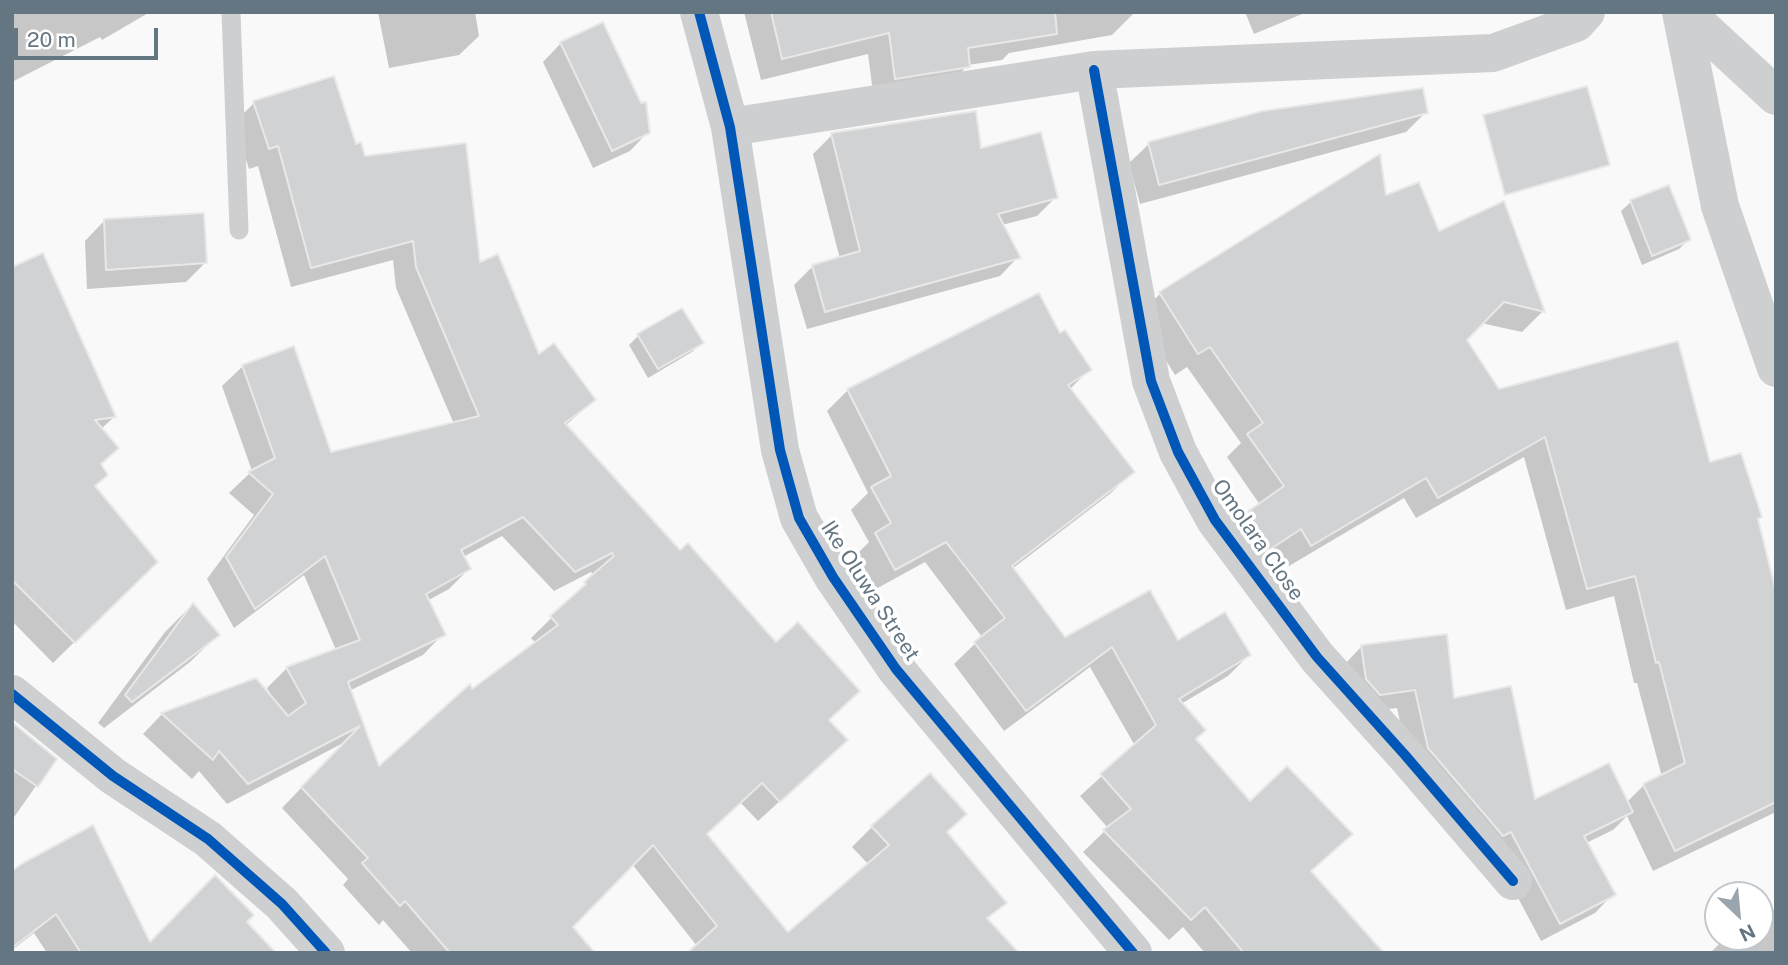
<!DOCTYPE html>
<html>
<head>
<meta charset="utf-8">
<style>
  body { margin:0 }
  #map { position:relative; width:1788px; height:965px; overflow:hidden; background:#f9f9f9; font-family:"Public Sans",sans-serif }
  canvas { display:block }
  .frame { position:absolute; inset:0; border:14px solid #657683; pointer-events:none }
  .north { position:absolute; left:1704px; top:881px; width:70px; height:70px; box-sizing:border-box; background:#fff; border:2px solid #c1c8cd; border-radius:50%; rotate:154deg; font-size:19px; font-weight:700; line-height:28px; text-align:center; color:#657683 }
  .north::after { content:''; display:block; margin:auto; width:24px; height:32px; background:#99a4ac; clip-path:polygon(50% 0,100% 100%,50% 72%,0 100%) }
  .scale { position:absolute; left:14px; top:28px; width:144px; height:32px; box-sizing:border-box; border:4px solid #657683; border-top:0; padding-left:9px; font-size:21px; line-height:24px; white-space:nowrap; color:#657683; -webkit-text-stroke:5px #fff; paint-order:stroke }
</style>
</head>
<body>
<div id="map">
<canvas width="1788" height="965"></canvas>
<div class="frame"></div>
<div class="north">N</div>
<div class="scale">20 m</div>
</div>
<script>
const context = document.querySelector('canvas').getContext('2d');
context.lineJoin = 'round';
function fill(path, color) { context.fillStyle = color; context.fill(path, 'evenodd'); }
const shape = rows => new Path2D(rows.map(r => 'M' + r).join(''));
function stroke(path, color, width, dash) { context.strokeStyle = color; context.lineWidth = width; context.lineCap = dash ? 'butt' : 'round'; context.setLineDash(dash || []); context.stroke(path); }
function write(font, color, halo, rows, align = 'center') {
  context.font = font + ' "Public Sans",sans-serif'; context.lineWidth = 7; context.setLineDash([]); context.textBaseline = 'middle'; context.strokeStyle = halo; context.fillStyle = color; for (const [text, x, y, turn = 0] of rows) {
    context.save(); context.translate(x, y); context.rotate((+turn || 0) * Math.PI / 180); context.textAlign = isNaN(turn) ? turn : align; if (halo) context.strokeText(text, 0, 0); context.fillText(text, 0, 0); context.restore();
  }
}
fill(shape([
  [12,12,150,12,102,40,100,37,12,82],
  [378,12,475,12,479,36,459,55,389,68],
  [744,12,1134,12,1134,13,1112,35,1009,53,1002,60,968,65,947,88,874,100,868,54,761,80],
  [1245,12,1307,12,1254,34],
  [561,43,648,132,630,151,593,168,543,62],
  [254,103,355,146,364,158,479,265,538,356,594,400,565,426,827,720,825,760,758,821,740,802,705,835,788,935,869,865,852,847,872,827,945,833,1004,902,987,920,697,946,632,864,570,927,593,953,412,953,383,920,379,925,343,885,348,879,282,808,345,742,227,804,199,771,192,779,143,734,162,714,271,695,267,688,287,668,336,650,304,575,234,628,207,579,254,515,229,493,252,471,222,386,243,366,330,454,454,424,396,288,393,260,291,287,258,166,249,169,234,123],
  [502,536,554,591,591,572,594,576,531,638,536,643,472,692,378,769,349,691,423,655,443,634,427,601,449,589,469,569,463,557],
  [1426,112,1406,132,1140,204,1129,163,1149,144],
  [832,135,980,150,1056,197,1037,216,1002,225,1018,257,1000,276,807,329,794,285,813,266,840,259,813,154],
  [1378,157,1384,198,1439,233,1543,311,1522,332,1481,323,1465,340,1499,391,1709,464,1760,517,1757,520,1776,599,1776,812,1653,871,1627,816,1613,830,1586,843,1613,894,1595,913,1541,941,1492,849,1410,767,1397,708,1362,712,1344,665,1362,646,1453,700,1534,801,1627,802,1644,785,1662,777,1637,683,1634,683,1614,596,1566,610,1524,457,1416,518,1404,498,1289,566,1278,550,1244,573,1219,540,1241,518,1260,505,1227,457,1241,443,1187,367,1175,375,1138,315,1160,294],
  [1668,187,1689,239,1679,249,1642,265,1621,211,1631,202],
  [104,221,205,263,186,282,87,289,85,241],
  [12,269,114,417,101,429,100,465,93,487,156,562,53,663,12,621],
  [639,335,701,343,692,352,648,378,629,345],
  [1059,336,1089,370,1069,390,1132,472,1111,493,1012,569,1065,639,1177,642,1249,655,1228,676,1181,704,1194,740,1250,803,1350,834,1310,872,1382,953,1205,953,1183,927,1169,940,1083,852,1108,828,1080,796,1135,746,1090,667,1004,731,954,664,982,637,925,562,874,590,855,556,869,542,851,510,868,493,827,411,848,390],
  [192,605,218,635,190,662,104,728,98,723,165,632],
  [12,728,55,759,12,820],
  [92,828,149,944,245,922,272,953,47,953,34,933,12,950,12,870],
  [1776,908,1776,953,1710,953,1722,941,1728,937,1760,937,1760,918]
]), '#0003');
const building = shape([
  [771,12,1055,12,1057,34,968,48,970,67,895,79,889,33,782,59,771,12],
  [603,22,641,103,646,102,650,133,612,151,560,42,603,22],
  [334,76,356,144,361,142,365,156,466,143,480,262,498,254,539,354,554,343,596,400,565,423,680,550,688,543,776,642,798,622,860,691,829,720,848,740,780,802,762,783,707,834,788,932,889,845,871,826,930,773,967,814,947,832,1007,903,987,918,1019,953,687,953,717,926,653,845,573,927,595,953,450,953,405,901,400,906,362,863,368,858,301,787,360,726,248,784,219,751,213,760,161,713,256,678,288,716,306,703,286,667,360,640,325,556,255,609,226,557,273,494,248,472,275,458,242,365,294,346,331,452,479,416,416,267,413,241,311,268,278,146,269,149,253,101,334,76],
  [523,517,575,572,612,553,614,556,584,582,586,584,550,616,558,625,472,689,470,684,379,766,348,682,446,635,426,594,471,569,461,550,523,517],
  [1587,86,1610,165,1505,195,1483,115,1587,86],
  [1423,88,1428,113,1159,185,1148,142,1263,111,1423,88],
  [976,111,981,148,1041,132,1058,198,998,214,1021,258,825,312,812,265,860,251,831,133,976,111],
  [1380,154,1386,195,1419,182,1439,231,1504,201,1545,312,1504,302,1467,340,1499,389,1678,341,1710,462,1741,453,1762,517,1758,519,1776,592,1776,802,1675,851,1643,784,1685,763,1659,662,1656,663,1635,576,1587,589,1545,437,1438,498,1426,478,1311,546,1301,529,1266,552,1240,517,1284,486,1247,434,1263,423,1210,347,1198,354,1159,292,1380,154],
  [1669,185,1691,240,1652,256,1630,200,1669,185],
  [204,213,207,263,106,270,104,219,204,213],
  [43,253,116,417,95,420,119,448,101,464,108,475,95,486,158,562,75,643,12,580,12,267,43,253],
  [1039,293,1060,333,1065,330,1092,370,1068,385,1135,472,1012,566,1065,637,1150,590,1178,640,1225,612,1251,655,1179,699,1206,730,1196,739,1250,801,1287,766,1353,834,1311,871,1384,953,1244,953,1205,907,1191,920,1103,830,1131,809,1100,774,1156,725,1112,647,1026,711,974,642,1005,618,946,542,895,570,875,533,891,523,871,487,891,476,847,389,1039,293],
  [682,308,704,343,658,369,637,334,682,308],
  [193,603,220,635,132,702,125,695,193,603],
  [1447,634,1454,698,1511,686,1535,799,1609,763,1633,812,1584,836,1616,895,1560,924,1511,832,1503,836,1428,748,1415,690,1380,695,1366,679,1361,645,1447,634],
  [12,722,57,759,38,787,12,769,12,722],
  [93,825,150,942,215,875,254,915,247,922,276,953,81,953,56,914,12,948,12,871,23,863,93,825]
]);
fill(building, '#d0d2d3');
stroke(building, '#e8e8e8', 2);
stroke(shape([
  [231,12,239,230]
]), '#cecfd0', 19);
stroke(shape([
  [699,12,730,127,780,450,799,518,833,577,896,669,1133,953],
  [1681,12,1720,206,1776,368],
  [1685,12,1776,96],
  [1094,70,1151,381,1178,452,1215,520,1317,657,1405,755,1513,881],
  [730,127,1094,70,1493,53,1576,23,1586,12],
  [12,694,113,776,208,839,282,904,326,953]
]), '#cecfd0', 38);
stroke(shape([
  [699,12,730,127,780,450,799,518,833,577,896,669,1133,953],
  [1094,70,1151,381,1178,452,1215,520,1317,657,1405,755,1513,881],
  [12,694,113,776,208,839,282,904,326,953]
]), '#0057b8', 10);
write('21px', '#657683', '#fff', [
  ["Omolara Close",1258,540,55],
  ["Ike Oluwa Street",870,591,57]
]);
</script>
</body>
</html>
